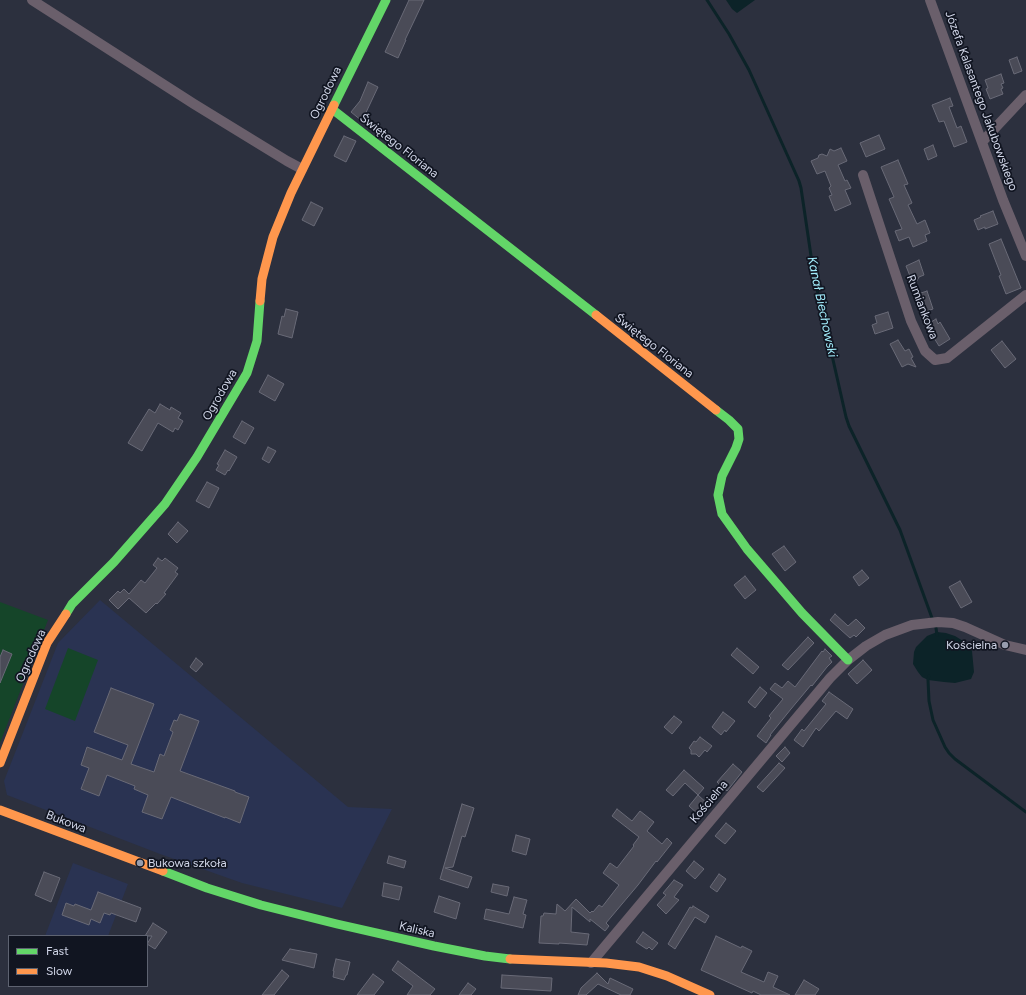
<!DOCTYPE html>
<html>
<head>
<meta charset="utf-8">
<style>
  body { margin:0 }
  #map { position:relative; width:1026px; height:995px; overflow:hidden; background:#2c303e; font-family:Figtree,sans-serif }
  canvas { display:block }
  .legend { position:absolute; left:8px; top:935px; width:140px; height:52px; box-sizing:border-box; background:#111521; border:1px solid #5e6371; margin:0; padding:5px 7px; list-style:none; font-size:12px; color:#d2d7e9 }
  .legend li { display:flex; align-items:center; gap:8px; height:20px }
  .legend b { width:20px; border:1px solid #5e6371 }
</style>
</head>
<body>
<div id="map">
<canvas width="1026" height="995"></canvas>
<ul class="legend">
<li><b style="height:5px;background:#63d668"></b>Fast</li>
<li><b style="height:5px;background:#ff974d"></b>Slow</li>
</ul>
</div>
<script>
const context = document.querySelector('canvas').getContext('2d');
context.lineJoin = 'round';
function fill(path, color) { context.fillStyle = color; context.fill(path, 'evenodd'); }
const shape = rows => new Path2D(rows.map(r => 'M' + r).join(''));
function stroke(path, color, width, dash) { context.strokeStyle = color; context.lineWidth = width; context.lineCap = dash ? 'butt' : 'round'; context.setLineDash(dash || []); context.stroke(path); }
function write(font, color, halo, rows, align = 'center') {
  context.font = font + ' Figtree,sans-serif'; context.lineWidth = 3.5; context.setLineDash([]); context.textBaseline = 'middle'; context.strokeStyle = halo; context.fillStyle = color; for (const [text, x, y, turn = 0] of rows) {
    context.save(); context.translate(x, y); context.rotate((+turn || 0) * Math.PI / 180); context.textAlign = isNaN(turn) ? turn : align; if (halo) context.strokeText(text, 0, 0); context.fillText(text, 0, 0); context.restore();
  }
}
fill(shape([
  [100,600,348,807,392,809,342,908,242,883,160,854,7,795,4,781,58,643],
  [73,863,128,884,108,936,45,936]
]), '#2a3352');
fill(shape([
  [0,602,48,620,0,743],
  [68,648,98,660,75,721,45,709]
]), '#154529');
fill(shape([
  [726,0,755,0,737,13,732,9],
  [937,632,946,633,955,636,968,644,972,651,974,672,971,679,955,683,944,682,928,680,922,677,918,672,913,664,914,652,916,647,927,636]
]), '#0c2328');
stroke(shape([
  [707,0,729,34,749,70,799,181,801,188,814,276,846,417,849,426,900,530,932,618],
  [936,628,937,635],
  [929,676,928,680,929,701,933,720,945,747,949,753,955,759,1026,812]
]), '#0c2328', 3);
const building = shape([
  [409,0,424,0,405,40,406,40,398,58,385,52,409,0],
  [1017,57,1022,71,1014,74,1009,60,1017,57],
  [1001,74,1004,83,1001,84,1003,88,1001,89,1003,94,990,99,986,89,988,88,985,80,1001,74],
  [368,82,378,87,362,121,351,112,360,101,368,82],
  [950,98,953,106,949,107,957,128,961,126,967,142,954,147,944,121,939,122,932,105,950,98],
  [879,135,885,149,866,157,860,143,879,135],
  [344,136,356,141,346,162,334,156,344,136],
  [933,145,937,156,928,160,924,149,933,145],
  [841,148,847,161,838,165,845,181,847,180,851,188,845,190,851,204,835,211,829,196,832,195,829,188,831,186,825,171,817,174,811,161,818,158,819,155,822,154,827,156,830,149,834,151,841,148],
  [898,160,908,184,904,185,912,203,908,205,917,224,925,220,930,233,925,235,927,241,913,247,909,237,899,241,895,231,902,229,889,199,894,197,881,167,898,160],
  [311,202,323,208,314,226,302,220,311,202],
  [993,211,998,224,985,229,985,227,978,230,974,220,981,217,980,216,993,211],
  [1001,239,1021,288,1006,294,999,276,1001,275,989,244,1001,239],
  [919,260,924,275,919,277,914,286,906,266,919,260],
  [927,291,933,309,921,313,915,295,927,291],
  [286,309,298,312,292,338,278,334,282,316,284,317,286,309],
  [888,312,893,328,875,334,872,325,877,323,875,316,888,312],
  [936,319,938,324,940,322,950,339,939,346,926,325,936,319],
  [898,340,905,351,909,349,913,357,911,358,916,367,908,364,902,367,890,344,898,340],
  [1002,341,1016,359,1005,368,991,350,1002,341],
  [268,375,284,384,275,401,259,392,268,375],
  [160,404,170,410,171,407,181,413,178,418,183,421,178,430,175,428,173,432,158,423,142,451,128,443,149,409,155,413,160,404],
  [242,421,254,428,245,444,233,437,242,421],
  [268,447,276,451,269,463,262,459,268,447],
  [225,450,237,457,229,471,228,470,225,475,216,470,219,465,217,464,225,450],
  [207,482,219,488,209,508,196,501,207,482],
  [178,522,188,531,177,543,168,534,178,522],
  [784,546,796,562,785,571,772,554,784,546],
  [158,558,162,561,165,558,178,568,175,572,178,574,164,593,166,594,157,604,156,603,146,613,129,598,118,609,109,600,118,591,120,593,124,589,129,594,141,580,145,583,157,568,153,565,158,558],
  [862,570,869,578,859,586,853,577,862,570],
  [745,576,756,590,745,599,734,585,745,576],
  [960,581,972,602,961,608,949,587,960,581],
  [835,614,848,626,856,619,865,628,856,637,854,635,850,638,830,620,835,614],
  [808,637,814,643,788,670,782,665,808,637],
  [737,648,759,667,753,674,731,655,737,648],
  [825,649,832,656,829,658,832,662,827,667,812,686,811,685,791,709,770,735,771,735,766,743,757,736,771,718,769,716,783,699,770,689,775,683,782,688,788,681,795,687,822,651,823,652,825,649],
  [3,650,12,654,0,683,0,657,3,650],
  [196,658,203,664,196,672,190,667,196,658],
  [863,660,872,670,857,684,848,674,863,660],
  [760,687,767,693,755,708,748,702,760,687],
  [111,688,154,704,131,764,154,772,160,754,164,756,173,732,170,730,174,720,177,721,180,714,199,721,180,771,235,791,235,792,249,797,240,823,225,817,225,818,171,797,162,819,142,812,148,795,134,789,135,786,107,775,99,796,81,789,89,768,81,765,87,747,122,760,128,745,94,732,111,688],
  [829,692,853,709,847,719,836,711,819,731,816,728,803,747,794,740,802,729,804,731,826,704,822,701,829,692],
  [723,712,735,721,726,732,725,730,721,735,712,727,723,712],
  [674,716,682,722,672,734,664,727,674,716],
  [700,737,712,746,707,752,705,750,699,757,696,754,691,754,691,750,689,748,694,741,696,742,700,737],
  [785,747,790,753,782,762,776,756,785,747],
  [779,763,785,768,763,792,757,787,779,763],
  [733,764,742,772,727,791,717,782,733,764],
  [684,770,704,788,698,795,685,783,673,796,666,790,684,770],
  [698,795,709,805,700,816,689,806,698,795],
  [462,804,474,808,465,837,462,836,453,867,445,868,472,877,468,888,440,879,462,804],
  [617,809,632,821,640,811,654,822,647,831,662,844,667,838,672,843,657,862,656,861,638,885,606,923,609,926,605,931,590,919,590,922,572,907,571,932,589,934,587,945,559,943,559,944,539,943,541,916,543,916,544,913,556,914,557,904,565,911,576,899,590,913,592,911,593,912,599,905,602,907,619,885,603,873,610,863,617,868,634,846,633,845,639,837,612,816,617,809],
  [726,823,736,831,725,844,715,836,726,823],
  [516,835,530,839,526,855,512,851,516,835],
  [389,856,406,861,404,868,387,863,389,856],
  [694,861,704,869,695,879,686,871,694,861],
  [44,872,60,878,51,902,35,895,44,872],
  [719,874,726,879,717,892,710,887,719,874],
  [674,880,683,885,674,897,679,900,666,914,657,905,666,895,663,893,674,880],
  [384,883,402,887,399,900,382,896,384,883],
  [493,884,509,887,507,896,491,892,493,884],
  [98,892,141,908,136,922,111,913,110,915,104,913,100,923,91,919,89,925,62,915,66,903,74,906,75,904,91,910,98,892],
  [439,896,460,903,456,919,434,912,439,896],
  [514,897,527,900,523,914,526,915,523,928,484,919,486,909,509,914,514,897],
  [693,906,709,916,705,923,695,917,675,949,668,944,690,907,692,908,693,906],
  [153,923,167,932,155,949,147,944,152,936,145,936,153,923],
  [643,932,658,943,652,950,649,947,647,949,645,948,636,942,643,932],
  [716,936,741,948,742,946,752,951,741,972,764,982,768,972,778,976,773,987,790,995,761,995,753,991,752,993,701,970,716,936],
  [290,949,317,954,314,968,282,960,290,949],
  [336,959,350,962,347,975,346,975,344,980,333,977,334,971,333,971,336,959],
  [398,961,435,989,430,995,407,995,413,986,392,970,398,961],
  [282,970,289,976,274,995,262,995,282,970],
  [597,973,608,984,610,978,633,989,630,995,621,995,598,984,586,995,578,995,581,988,597,973],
  [373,974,384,982,374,995,357,995,373,974],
  [502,975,552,978,551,991,501,988,502,975],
  [804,980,819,989,815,995,795,995,804,980],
  [468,983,476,989,471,995,459,995,468,983]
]);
fill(building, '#4a4b57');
stroke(building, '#696a77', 1);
stroke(shape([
  [32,0,194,104,287,161,302,169],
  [930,0,1003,200,1026,256],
  [982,142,1026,95],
  [863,175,911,321,925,351,935,360,947,358,1026,295],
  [591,963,830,678,848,660,866,646,885,635,912,625,938,622,953,623,965,627,1005,645,1026,650]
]), '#6a5f6b', 10);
stroke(shape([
  [334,105,386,0],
  [332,109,596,315],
  [716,410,729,420,738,429,739,439,736,448,722,476,718,495,722,514,747,549,802,613,848,660],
  [66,614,72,604,114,562,165,504,197,457,247,373,257,341,260,301],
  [163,871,207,888,261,905,337,924,434,946,485,956,510,959]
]), '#63d668', 9);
stroke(shape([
  [260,301,262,279,273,237,291,193,334,105],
  [596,315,716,410],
  [0,763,47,643,66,614],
  [0,810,163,871],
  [510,959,606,963,639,967,667,976,710,995]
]), '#ff974d', 9);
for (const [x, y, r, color] of [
  [1005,645,4,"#989dad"],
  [140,863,4,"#989dad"]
]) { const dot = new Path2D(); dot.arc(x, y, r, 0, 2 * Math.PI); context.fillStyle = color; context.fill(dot); stroke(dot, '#111521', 1.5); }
write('12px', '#d2d7e9', '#111521', [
  ["Ogrodowa",326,93,-64],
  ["Józefa Kalasantego Jakubowskiego",981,101,70],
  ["Świętego Floriana",399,146,38],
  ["Rumiankowa",922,307,69],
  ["Świętego Floriana",654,346,38],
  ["Ogrodowa",220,395,-60],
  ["Ogrodowa",31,656,-66],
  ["Kościelna",709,802,-50],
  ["Bukowa",66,822,21],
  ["Kaliska",417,930,13]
]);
write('12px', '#d2d7e9', '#111521', [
  ["Kościelna",997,645],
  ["Bukowa szkoła",148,863,"left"]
], 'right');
write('italic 13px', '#a2ecfb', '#111521', [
  ["Kanał Biechowski",822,307,78]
]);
</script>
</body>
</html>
